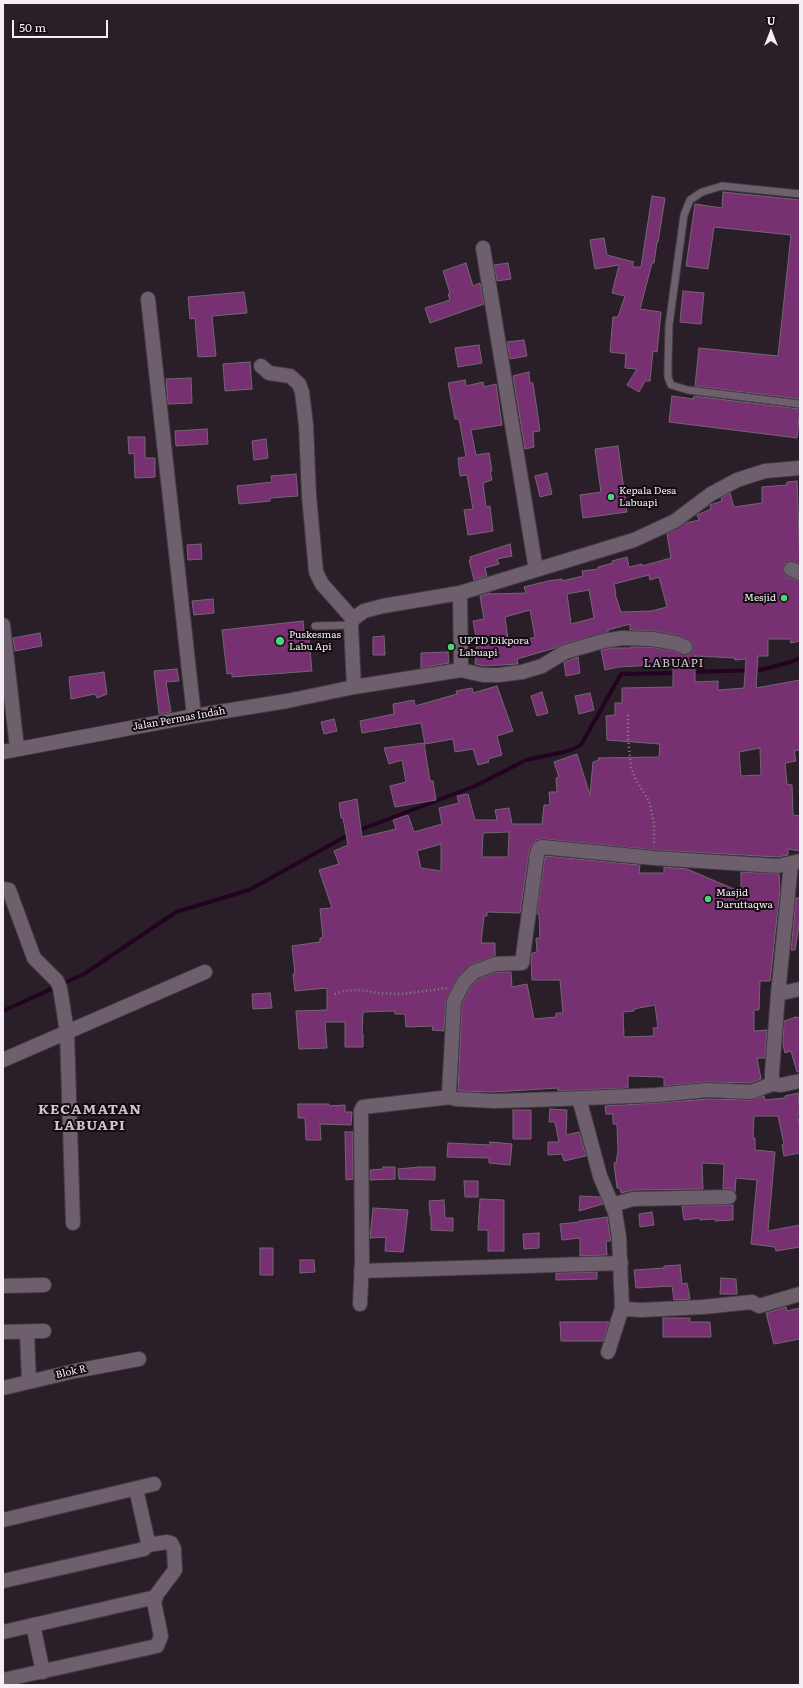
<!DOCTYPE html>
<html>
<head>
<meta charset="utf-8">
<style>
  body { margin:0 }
  #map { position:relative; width:803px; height:1688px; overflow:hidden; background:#2a1f29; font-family:Literata,serif }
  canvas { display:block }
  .frame { position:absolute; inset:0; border:4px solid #f6eef5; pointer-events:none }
  .north { position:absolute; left:751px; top:12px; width:40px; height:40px; -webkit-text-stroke:3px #100b0f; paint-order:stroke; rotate:0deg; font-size:11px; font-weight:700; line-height:16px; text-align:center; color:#f6eef5 }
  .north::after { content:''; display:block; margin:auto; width:14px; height:18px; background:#f6eef5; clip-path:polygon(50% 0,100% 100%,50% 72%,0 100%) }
  .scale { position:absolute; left:12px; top:20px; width:96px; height:18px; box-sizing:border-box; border:2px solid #f6eef5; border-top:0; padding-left:5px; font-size:12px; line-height:14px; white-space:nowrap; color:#f6eef5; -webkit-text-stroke:3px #100b0f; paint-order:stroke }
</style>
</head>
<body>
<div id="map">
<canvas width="803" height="1688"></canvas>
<div class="frame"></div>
<div class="north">U</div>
<div class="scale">50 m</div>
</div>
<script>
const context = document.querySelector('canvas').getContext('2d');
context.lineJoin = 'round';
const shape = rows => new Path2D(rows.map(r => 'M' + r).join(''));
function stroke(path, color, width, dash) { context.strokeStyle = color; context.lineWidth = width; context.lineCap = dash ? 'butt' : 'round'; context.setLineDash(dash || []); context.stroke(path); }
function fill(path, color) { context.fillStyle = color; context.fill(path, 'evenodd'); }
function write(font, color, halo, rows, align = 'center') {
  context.font = font + ' Literata,serif'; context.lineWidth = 4; context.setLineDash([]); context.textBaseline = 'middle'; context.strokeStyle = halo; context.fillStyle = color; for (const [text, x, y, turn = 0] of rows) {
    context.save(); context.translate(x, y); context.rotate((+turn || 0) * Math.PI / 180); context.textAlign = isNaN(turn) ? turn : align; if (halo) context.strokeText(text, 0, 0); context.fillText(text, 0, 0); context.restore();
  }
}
stroke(shape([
  [690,672,760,670,791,662,800,658],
  [357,831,475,786,526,760,568,751,581,745,621,674,678,673],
  [3,1011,84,974,176,912,249,890,350,834]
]), '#230222', 4);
const building = shape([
  [723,192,800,200,800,399,695,386,699,348,778,356,791,235,714,227,708,269,686,266,695,204,722,208,723,192],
  [652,196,665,198,658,242,657,242,654,263,652,263,640,309,661,312,657,352,653,351,650,381,645,381,639,392,627,385,637,369,625,368,626,354,610,352,613,317,618,317,625,296,612,293,619,265,595,269,590,240,604,238,607,255,634,262,633,263,633,267,641,267,652,196],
  [466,263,473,286,480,283,484,304,430,323,425,308,450,300,448,294,450,293,443,271,466,263],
  [508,263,511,279,497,281,494,265,508,263],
  [683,291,704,293,701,324,680,322,683,291],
  [244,292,247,313,212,316,216,356,198,357,195,318,190,319,188,297,244,292],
  [524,340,527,356,510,359,507,342,524,340],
  [479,345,482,363,458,367,455,348,479,345],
  [250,362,252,389,225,391,223,364,250,362],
  [529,372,530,383,533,383,540,431,533,432,534,447,525,449,513,376,529,372],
  [191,378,192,403,168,404,166,379,191,378],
  [465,380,466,386,483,382,484,387,496,384,502,425,471,430,476,455,489,453,492,471,490,471,492,480,483,483,486,507,490,506,493,531,468,535,464,510,473,509,467,475,460,476,458,458,466,457,459,419,455,419,448,383,465,380],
  [672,396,693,399,694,396,800,409,797,438,669,422,672,396],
  [207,429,208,444,176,446,175,431,207,429],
  [128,437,145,437,145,458,155,458,155,477,135,478,134,453,129,454,128,437],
  [266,439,268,458,254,460,252,441,266,439],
  [618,446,627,512,583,518,580,495,601,492,595,449,618,446],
  [547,473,552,494,540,497,535,476,547,473],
  [296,474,298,496,270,498,270,501,239,504,237,486,272,482,271,476,296,474],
  [797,481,800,564,790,561,783,565,783,570,787,577,800,581,800,641,791,643,790,639,768,639,768,656,758,656,756,688,800,680,800,750,794,751,796,761,785,763,787,784,792,785,793,815,800,816,800,851,788,849,788,855,777,857,655,850,543,839,536,840,531,845,529,853,520,913,487,912,487,916,484,916,481,943,495,943,495,956,471,964,457,978,446,1000,444,1031,432,1030,433,1026,406,1027,405,1014,395,1014,395,1011,363,1012,362,1034,363,1034,363,1047,345,1047,345,1022,325,1022,327,1048,299,1049,296,1011,327,1010,327,988,295,991,293,974,295,974,292,946,320,942,320,938,323,938,320,909,332,908,319,870,339,864,334,851,348,845,343,818,341,818,339,803,357,799,362,837,396,829,393,820,408,815,414,832,442,824,439,808,459,803,457,796,468,794,475,820,497,820,495,810,509,808,512,824,542,824,544,805,550,805,549,792,557,792,556,778,559,777,554,762,577,754,590,795,593,762,599,760,598,758,659,757,660,744,607,740,606,716,615,715,615,703,622,703,622,688,673,687,673,664,618,667,605,670,601,650,611,648,631,648,631,647,651,647,674,651,686,655,690,654,693,650,692,642,677,635,653,631,630,630,630,624,608,630,608,632,563,644,555,648,517,659,518,664,484,666,475,664,477,643,473,621,484,619,480,596,490,593,491,594,526,593,524,587,548,581,562,579,562,581,583,576,582,571,598,569,598,567,613,563,612,561,627,557,629,567,642,564,642,566,671,558,667,534,686,523,699,520,697,515,711,509,710,505,722,501,721,498,730,493,734,507,762,503,762,487,787,485,787,482,797,481],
  [649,575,650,580,659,577,667,607,651,611,621,612,615,594,616,594,614,584,649,575],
  [589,590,594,618,571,624,567,594,589,590],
  [530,610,535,637,512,644,510,638,508,639,505,617,530,610],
  [695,656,735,658,735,660,746,659,744,688,718,690,718,681,695,682,695,656],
  [760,748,761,775,741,776,739,752,760,748],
  [509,832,508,857,482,857,483,833,509,832],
  [441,844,441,871,421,868,417,851,441,844],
  [201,544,202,559,188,560,187,545,201,544],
  [510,544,512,556,497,559,499,564,485,568,487,576,474,580,469,560,471,560,470,557,510,544],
  [213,599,214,613,194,615,192,601,213,599],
  [303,621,305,640,309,639,312,671,232,677,232,673,227,674,222,630,303,621],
  [40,633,42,646,15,651,13,638,40,633],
  [384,636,385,655,373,655,373,637,384,636],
  [448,652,449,663,421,668,421,653,448,652],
  [578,657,580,673,566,676,564,662,578,657],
  [177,669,179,681,166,682,171,712,159,714,154,671,177,669],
  [104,672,107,694,97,698,95,694,71,699,69,677,104,672],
  [497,686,513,731,497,736,502,755,488,759,489,762,478,765,473,749,455,752,453,739,425,744,421,723,362,733,360,721,394,714,393,704,414,700,415,706,457,694,456,691,472,688,473,693,497,686],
  [542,692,548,713,537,716,531,696,542,692],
  [590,693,594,710,579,714,575,696,590,693],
  [334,719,337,731,324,734,321,722,334,719],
  [424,743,430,781,433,781,436,800,395,807,390,786,406,782,402,760,389,764,384,748,424,743],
  [545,856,640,865,639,873,664,873,664,867,687,869,741,892,741,872,779,874,780,890,770,981,760,981,759,1010,754,1010,754,1031,767,1030,765,1058,757,1058,761,1079,750,1083,707,1082,664,1086,664,1078,661,1077,628,1076,628,1088,558,1091,558,1088,494,1092,458,1091,462,1003,471,987,479,979,497,972,511,972,512,987,527,984,534,1019,556,1017,556,1013,563,1013,560,980,532,980,531,957,532,953,537,952,536,938,540,938,539,914,537,914,545,856],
  [655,1005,658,1028,653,1028,654,1036,624,1037,623,1012,634,1011,634,1009,655,1005],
  [796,898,800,898,800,919,795,950,791,950,796,898],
  [270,993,272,1008,253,1009,252,994,270,993],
  [796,1017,796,1018,800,1017,800,1071,797,1072,791,1051,785,1053,783,1045,784,1021,796,1017],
  [798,1093,800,1114,797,1114,800,1126,800,1153,784,1156,782,1145,784,1144,778,1116,754,1116,753,1138,755,1138,755,1150,775,1152,768,1231,800,1225,800,1247,776,1251,775,1247,751,1244,757,1180,736,1178,735,1192,733,1189,723,1189,724,1164,702,1163,703,1189,633,1190,621,1193,620,1188,617,1188,614,1163,616,1163,618,1151,617,1124,613,1124,613,1114,606,1114,605,1106,656,1103,708,1099,751,1100,764,1096,765,1100,785,1098,785,1096,798,1093],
  [298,1104,329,1104,329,1106,345,1105,345,1112,352,1112,351,1125,320,1124,321,1140,306,1140,305,1118,298,1118,298,1104],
  [550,1109,567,1110,566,1135,579,1132,586,1156,564,1161,562,1154,548,1155,548,1142,559,1142,555,1122,549,1122,550,1109],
  [513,1110,531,1110,531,1139,513,1139,513,1110],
  [345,1132,353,1132,353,1179,346,1180,345,1132],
  [490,1142,512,1144,510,1165,489,1163,489,1158,447,1157,448,1143,490,1145,490,1142],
  [383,1167,395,1167,395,1179,370,1180,370,1170,383,1169,383,1167],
  [420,1167,435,1167,435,1180,399,1179,398,1169,420,1167],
  [464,1181,478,1181,478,1197,465,1197,464,1181],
  [580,1196,600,1197,603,1204,579,1211,580,1196],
  [480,1199,504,1200,504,1251,488,1251,488,1230,478,1230,480,1199],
  [444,1200,445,1218,453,1218,453,1231,431,1230,431,1215,430,1215,429,1201,444,1200],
  [733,1205,733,1220,715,1221,715,1219,700,1220,700,1218,684,1220,682,1206,733,1205],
  [373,1208,408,1210,403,1252,385,1251,386,1237,370,1238,373,1208],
  [652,1212,654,1225,640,1227,639,1214,652,1212],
  [607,1217,611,1241,606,1241,607,1255,580,1256,580,1238,562,1240,560,1224,579,1222,579,1221,607,1217],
  [539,1233,539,1248,524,1249,523,1234,539,1233],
  [260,1248,273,1248,273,1275,260,1275,260,1248],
  [300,1260,314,1260,315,1272,300,1273,300,1260],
  [680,1265,682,1284,687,1283,690,1299,674,1300,672,1286,636,1288,634,1270,664,1268,664,1266,680,1265],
  [597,1272,597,1279,556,1280,556,1273,597,1272],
  [721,1278,736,1279,737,1294,720,1294,721,1278],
  [786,1307,787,1311,800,1308,800,1339,774,1344,766,1313,786,1307],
  [663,1318,690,1318,690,1322,710,1322,711,1337,663,1337,663,1318],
  [560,1322,609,1322,603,1341,561,1341,560,1322]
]);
fill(building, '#773172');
stroke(building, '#746672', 1);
const lane = shape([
  [800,194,722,186,702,192,690,200,684,215,669,325,668,364,668,377,671,385,688,390,800,404],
  [315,626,351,625]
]);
const street = shape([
  [483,248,536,570],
  [148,299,194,716],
  [261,366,269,373,290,376,299,384,302,392,306,425,309,496,316,572,322,584,353,619],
  [791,569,800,573],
  [3,625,17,748],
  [461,670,483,675,499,675,522,672,542,666,565,652,603,641,622,638,652,639,676,643,685,647],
  [354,687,351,625,353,619,364,611,383,606,460,593,634,540,675,521,711,494,737,480,765,471,800,468],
  [3,752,194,716,287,701,354,687,461,670,460,593],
  [800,861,778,866,654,858,542,847,539,848,537,854,522,963,495,964,474,972,464,982,454,1001,449,1093,452,1098,456,1099,494,1101,560,1099,656,1095,708,1090,751,1092,772,1084,781,1085,800,1081],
  [3,889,9,890,34,958,57,981,60,988,67,1032,73,1223],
  [778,994,800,989],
  [3,1060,205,972],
  [772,1084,772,1073,778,994,791,864],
  [579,1098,600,1176,615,1212,619,1237,622,1308,608,1352],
  [612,1205,633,1199,729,1197],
  [361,1271,621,1263],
  [3,1286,44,1285],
  [360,1304,362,1261,361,1111,363,1107,451,1097],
  [622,1308,626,1309,641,1310,703,1307,752,1302,759,1306,800,1294],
  [3,1332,44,1331],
  [27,1332,29,1382],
  [3,1388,75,1371,139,1359],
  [3,1520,154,1484],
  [3,1581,144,1549,148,1545,148,1542,136,1489],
  [33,1625,43,1672],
  [3,1632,156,1597],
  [3,1680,157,1646,161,1636,154,1602,157,1594,175,1570,174,1549,171,1543,167,1542,148,1545]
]);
stroke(lane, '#443b44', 9);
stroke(street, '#443b44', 16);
stroke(shape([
  [628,715,628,738,631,767,636,780,649,801,654,823,654,846],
  [335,994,343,991,360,990,379,993,402,994,447,988]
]), '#8a8089', 2.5, [1, 3]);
stroke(lane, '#6d5f6b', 7);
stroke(street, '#6d5f6b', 14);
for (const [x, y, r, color] of [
  [611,497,4,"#4dd676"],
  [784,598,4,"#4dd676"],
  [280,641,5,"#4dd676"],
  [451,647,4,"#4dd676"],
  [708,899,4,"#4dd676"]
]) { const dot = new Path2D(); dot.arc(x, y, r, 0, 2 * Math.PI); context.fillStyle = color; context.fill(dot); stroke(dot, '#100b0f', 1.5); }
write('10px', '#f6eef5', '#100b0f', [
  ["Kepala Desa",619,491],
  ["Labuapi",619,503],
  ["Mesjid",776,598,"right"],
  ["Puskesmas",289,635],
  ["Labu Api",289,647],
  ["UPTD Dikpora",459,641],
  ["Labuapi",459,653],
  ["Masjid",716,893],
  ["Daruttaqwa",716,905]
], 'left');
write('10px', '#f6eef5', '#100b0f', [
  ["Jalan Permas Indah",179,719,-10],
  ["Blok R",71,1372,-13]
]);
context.letterSpacing = '1px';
write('12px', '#d0c1ce', '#100b0f', [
  ["LABUAPI",674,663]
]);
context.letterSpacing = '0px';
context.letterSpacing = '1px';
write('bold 14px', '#d0c1ce', '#100b0f', [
  ["KECAMATAN",90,1110],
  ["LABUAPI",90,1126]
]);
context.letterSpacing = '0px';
</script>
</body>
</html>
